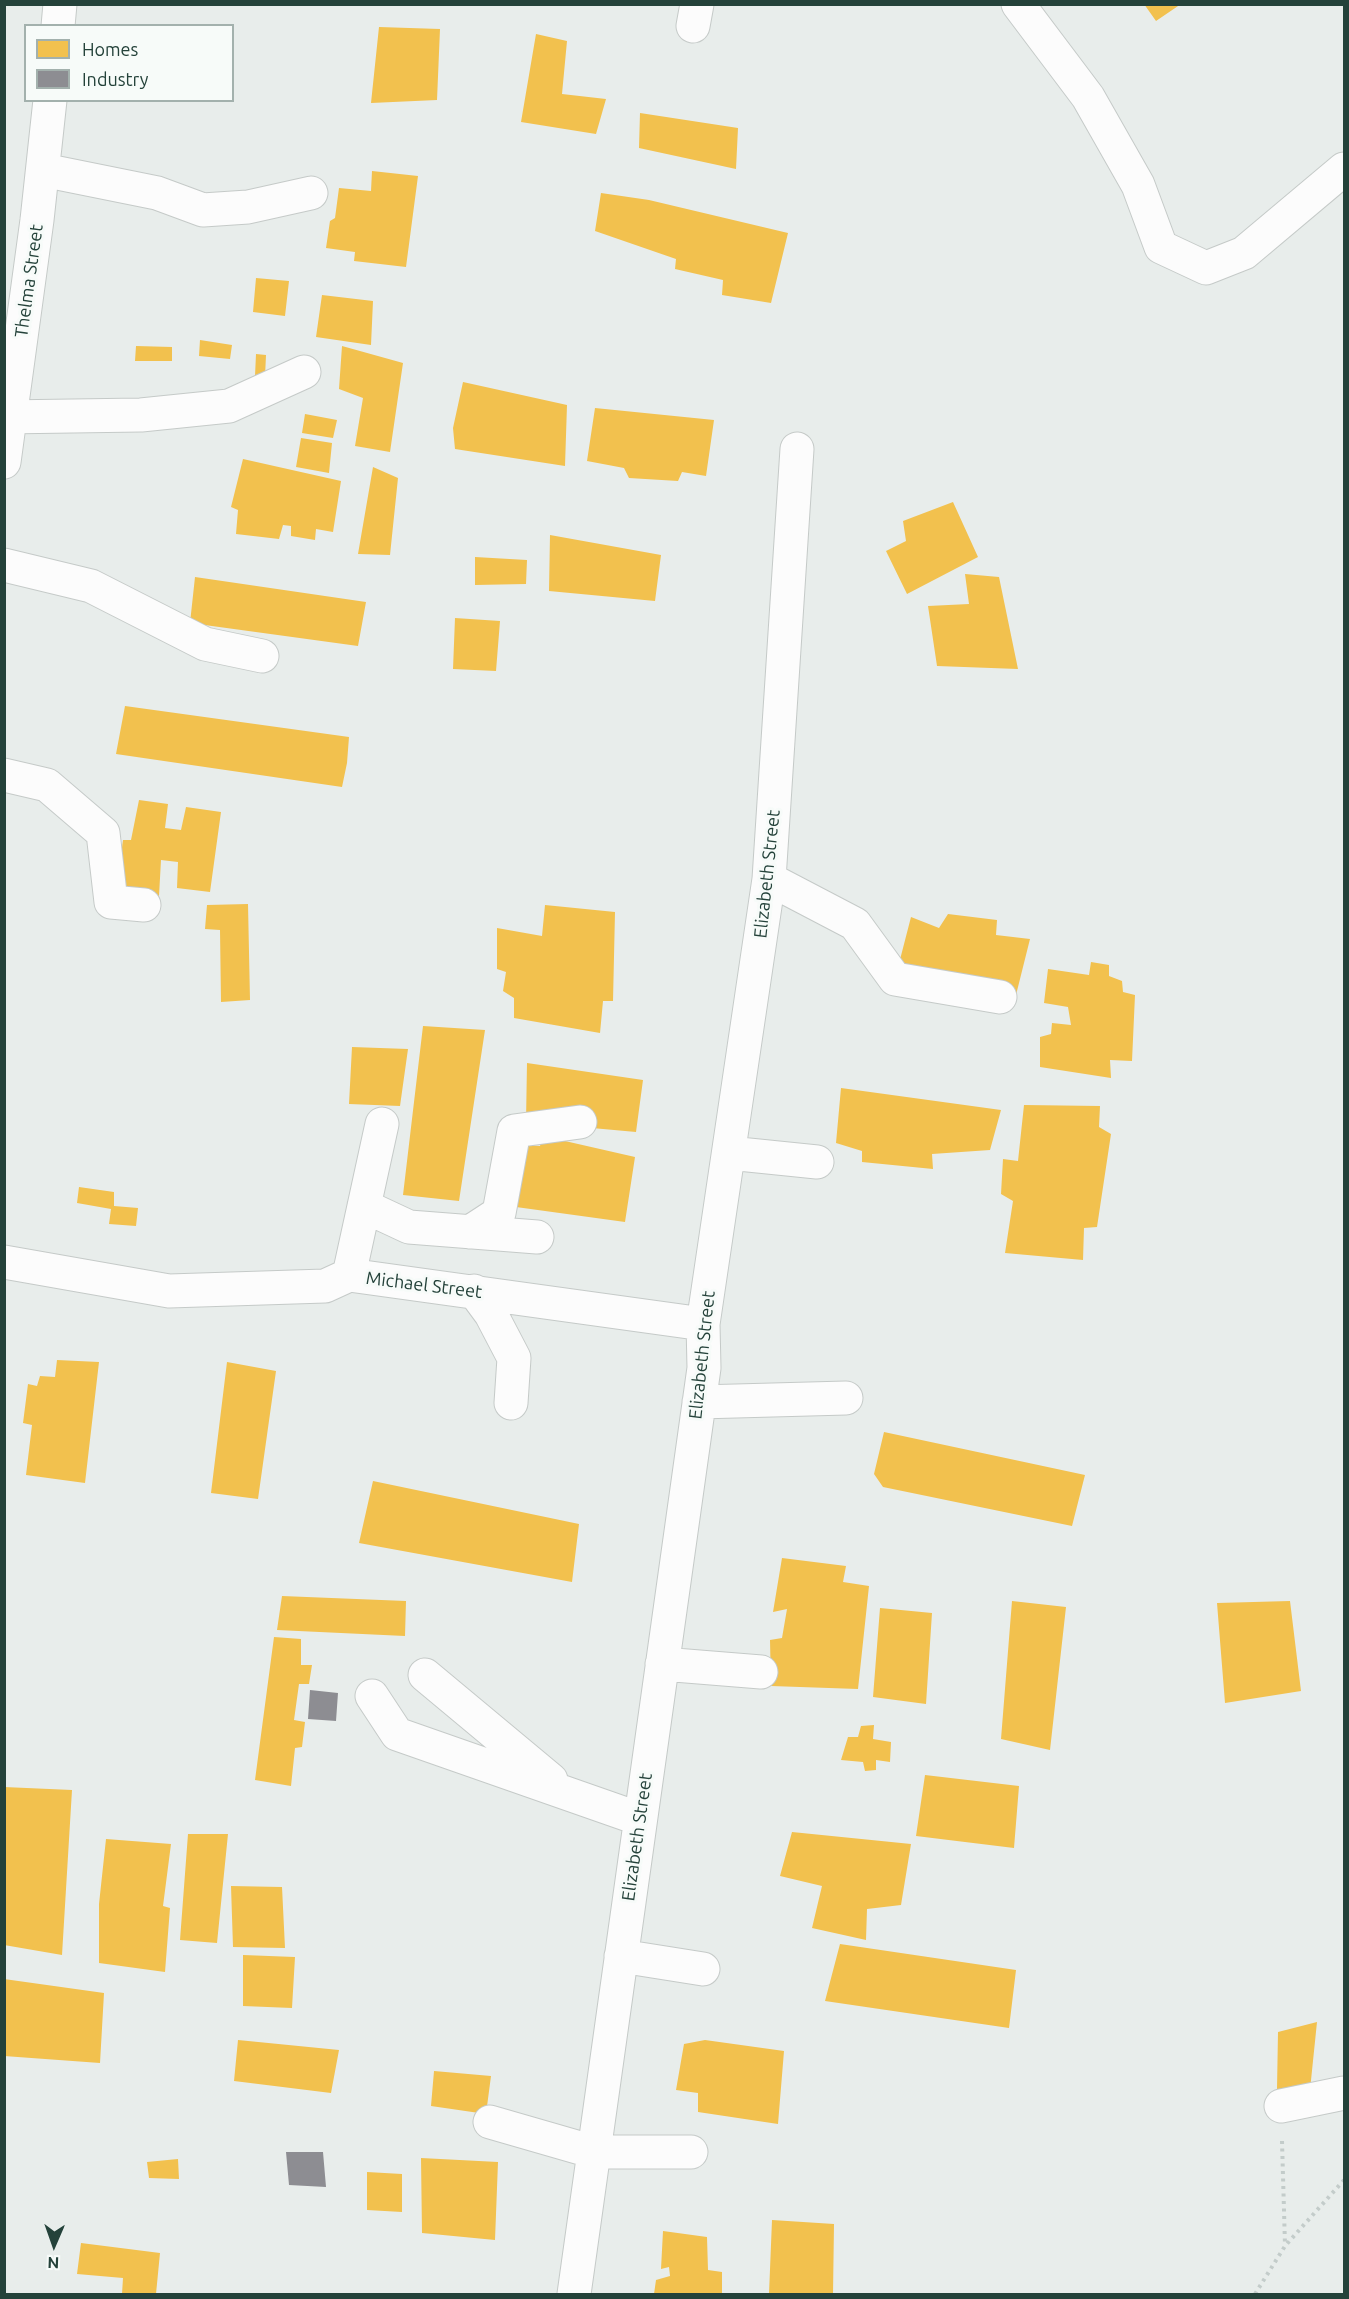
<!DOCTYPE html>
<html>
<head>
<meta charset="utf-8">
<style>
  body { margin:0 }
  #map { position:relative; width:1349px; height:2299px; overflow:hidden; background:#e8edeb; font-family:Ubuntu,sans-serif }
  canvas { display:block }
  .frame { position:absolute; inset:0; border:6px solid #24423a; pointer-events:none }
  .legend { position:absolute; left:24px; top:24px; width:210px; height:78px; box-sizing:border-box; background:#f7fbf9; border:2px solid #a3b1ad; margin:0; padding:8px 10px; list-style:none; font-size:18px; color:#24423a }
  .legend li { display:flex; align-items:center; gap:12px; height:30px }
  .legend b { width:30px; border:2px solid #a3b1ad }
  .north { position:absolute; left:24px; top:2215px; width:60px; height:60px; -webkit-text-stroke:4px #f7fbf9; paint-order:stroke; rotate:182deg; font-size:16px; font-weight:700; line-height:24px; text-align:center; color:#24423a }
  .north::after { content:''; display:block; margin:auto; width:21px; height:27px; background:#24423a; clip-path:polygon(50% 0,100% 100%,50% 72%,0 100%) }
</style>
</head>
<body>
<div id="map">
<canvas width="1349" height="2299"></canvas>
<div class="frame"></div>
<ul class="legend">
<li><b style="height:16px;background:#f2c14e"></b>Homes</li>
<li><b style="height:16px;background:#8d8d92"></b>Industry</li>
</ul>
<div class="north">N</div>
</div>
<script>
const context = document.querySelector('canvas').getContext('2d');
context.lineJoin = 'round';
function fill(path, color) { context.fillStyle = color; context.fill(path, 'evenodd'); }
const shape = rows => new Path2D(rows.map(r => 'M' + r).join(''));
function stroke(path, color, width, dash) { context.strokeStyle = color; context.lineWidth = width; context.lineCap = dash ? 'butt' : 'round'; context.setLineDash(dash || []); context.stroke(path); }
function write(font, color, halo, rows, align = 'center') {
  context.font = font + ' Ubuntu,sans-serif'; context.lineWidth = 6; context.setLineDash([]); context.textBaseline = 'middle'; context.strokeStyle = halo; context.fillStyle = color; for (const [text, x, y, turn = 0] of rows) {
    context.save(); context.translate(x, y); context.rotate((+turn || 0) * Math.PI / 180); context.textAlign = isNaN(turn) ? turn : align; if (halo) context.strokeText(text, 0, 0); context.fillText(text, 0, 0); context.restore();
  }
}
fill(shape([
  [1144,4,1181,4,1156,21],
  [379,27,440,29,437,100,371,103],
  [536,34,567,41,562,94,606,99,596,134,521,122],
  [640,113,738,128,736,169,639,148],
  [372,171,418,176,406,267,354,261,355,252,326,248,330,221,335,218,339,188,371,191],
  [601,193,649,200,788,233,771,303,722,295,723,280,675,269,676,259,595,231],
  [256,278,289,281,285,316,253,312],
  [322,295,373,301,371,345,316,337],
  [200,340,232,345,230,359,199,356],
  [136,346,172,347,172,361,135,361],
  [342,346,403,363,390,452,355,446,363,398,339,389],
  [256,354,266,355,265,377,255,376],
  [463,382,567,405,565,466,455,449,453,428],
  [595,408,714,420,706,476,682,472,678,481,629,478,624,468,587,461],
  [305,414,337,420,333,438,302,433],
  [301,438,332,443,329,473,296,467],
  [243,459,341,481,333,532,316,529,315,540,291,536,291,526,283,525,279,539,236,534,238,510,231,507],
  [373,467,398,478,390,555,358,554],
  [953,502,978,557,907,594,886,551,906,541,903,521],
  [550,535,661,555,655,601,549,591],
  [475,557,527,560,526,584,475,585],
  [965,574,999,577,1018,669,937,666,928,606,969,604],
  [195,577,366,602,358,646,190,623],
  [455,618,500,621,496,671,453,669],
  [125,706,349,737,347,763,342,787,116,754],
  [139,800,168,804,165,828,181,830,186,807,221,812,210,892,177,888,178,862,161,860,159,896,116,891,123,840,131,840],
  [248,904,250,1000,221,1002,220,930,205,929,207,905],
  [545,905,615,912,613,1001,603,1001,600,1033,514,1018,514,998,503,991,506,972,497,969,497,928,542,936],
  [948,914,997,920,996,935,1030,939,1016,995,895,979,911,917,939,928],
  [1091,962,1109,965,1109,976,1122,981,1123,992,1135,995,1132,1061,1110,1060,1111,1078,1040,1067,1040,1037,1051,1034,1052,1023,1071,1025,1068,1007,1044,1003,1048,969,1089,975],
  [423,1026,485,1030,459,1201,403,1195],
  [352,1047,408,1049,400,1106,349,1104],
  [527,1063,643,1080,636,1132,526,1122],
  [841,1088,1001,1110,990,1150,932,1154,933,1169,862,1162,862,1151,836,1143],
  [1024,1105,1100,1106,1099,1127,1111,1134,1097,1227,1084,1228,1083,1260,1005,1253,1013,1201,1001,1194,1003,1159,1018,1161],
  [543,1136,635,1157,625,1222,516,1207,521,1145,540,1146],
  [79,1187,114,1192,114,1206,138,1208,136,1226,109,1224,111,1209,77,1203],
  [57,1360,99,1362,85,1483,26,1475,32,1425,23,1423,28,1384,37,1386,40,1376,55,1377],
  [227,1362,276,1371,258,1499,211,1493],
  [884,1432,1085,1475,1072,1526,883,1487,874,1474],
  [373,1481,579,1524,572,1582,359,1543],
  [782,1558,846,1566,843,1582,869,1586,858,1689,771,1686,770,1640,782,1638,787,1609,773,1612],
  [282,1596,406,1601,405,1636,277,1630],
  [1012,1601,1066,1607,1050,1750,1001,1739],
  [1290,1601,1301,1691,1225,1703,1217,1603],
  [880,1608,932,1613,926,1704,873,1697],
  [274,1637,301,1639,301,1665,312,1665,309,1684,299,1684,294,1720,305,1722,302,1747,295,1748,291,1786,255,1780],
  [874,1725,873,1739,891,1742,890,1762,876,1760,876,1770,865,1771,863,1762,841,1760,848,1737,858,1737,861,1726],
  [925,1775,1019,1786,1014,1848,916,1836],
  [4,1787,72,1790,62,1955,4,1945],
  [792,1832,911,1844,901,1905,867,1909,866,1940,812,1928,822,1886,780,1876],
  [188,1834,228,1834,217,1943,180,1940],
  [106,1839,171,1844,163,1906,170,1908,165,1972,99,1963,99,1904],
  [231,1886,282,1887,285,1948,233,1947],
  [840,1944,1016,1970,1009,2028,825,2001],
  [243,1955,295,1957,292,2008,243,2006],
  [4,1979,104,1993,100,2063,4,2056],
  [1317,2022,1310,2090,1277,2089,1278,2032],
  [238,2040,339,2050,331,2093,234,2081],
  [705,2040,784,2051,778,2124,698,2112,698,2093,676,2090,684,2044],
  [434,2071,491,2076,486,2114,431,2106],
  [421,2158,498,2162,495,2240,422,2233],
  [178,2159,179,2179,149,2178,147,2162],
  [367,2172,402,2174,402,2212,367,2210],
  [772,2220,834,2224,833,2294,769,2294],
  [663,2231,707,2237,708,2270,722,2272,722,2294,654,2294,656,2280,670,2276,669,2267,661,2269],
  [81,2243,160,2253,156,2294,122,2294,123,2278,77,2274]
]), '#f2c14e');
fill(shape([
  [310,1690,338,1693,336,1721,308,1719],
  [286,2152,323,2152,326,2187,289,2185]
]), '#8d8d92');
const minor = shape([
  [1018,4,1088,97,1138,185,1161,247,1206,268,1244,253,1344,169],
  [58,26,60,4],
  [693,26,697,4],
  [43,170,157,193,203,210,248,207,311,193],
  [4,417,141,415,229,406,304,372],
  [4,462,37,220,50,100],
  [4,565,91,586,205,644,262,656],
  [4,775,47,785,103,833,111,902,144,905],
  [769,879,855,924,895,979,1000,997],
  [729,1153,817,1162],
  [364,1206,409,1227,537,1237],
  [470,1232,499,1213,514,1131,580,1122],
  [4,1262,169,1291,325,1286,349,1275,703,1324],
  [349,1275,382,1124],
  [474,1291,491,1314,514,1358,511,1403],
  [699,1402,846,1398],
  [662,1664,761,1672],
  [425,1675,551,1780],
  [372,1696,397,1734,640,1819],
  [621,1956,703,1969],
  [1281,2106,1344,2093],
  [490,2122,594,2152,691,2152],
  [574,2294,704,1368,703,1324,769,879,797,449]
]);
stroke(minor, '#c5cac8', 35);
stroke(shape([
  [1282,2141,1285,2245],
  [1255,2294,1285,2246,1344,2180]
]), '#c3ccca', 4, [3, 4.5]);
stroke(minor, '#fcfcfc', 33);
write('18px', '#24423a', '#f7fbf9', [
  ["Thelma Street",29,281,-82],
  ["Elizabeth Street",767,874,-84],
  ["Michael Street",424,1285,7],
  ["Elizabeth Street",702,1355,-84],
  ["Elizabeth Street",637,1837,-82]
]);
</script>
</body>
</html>
